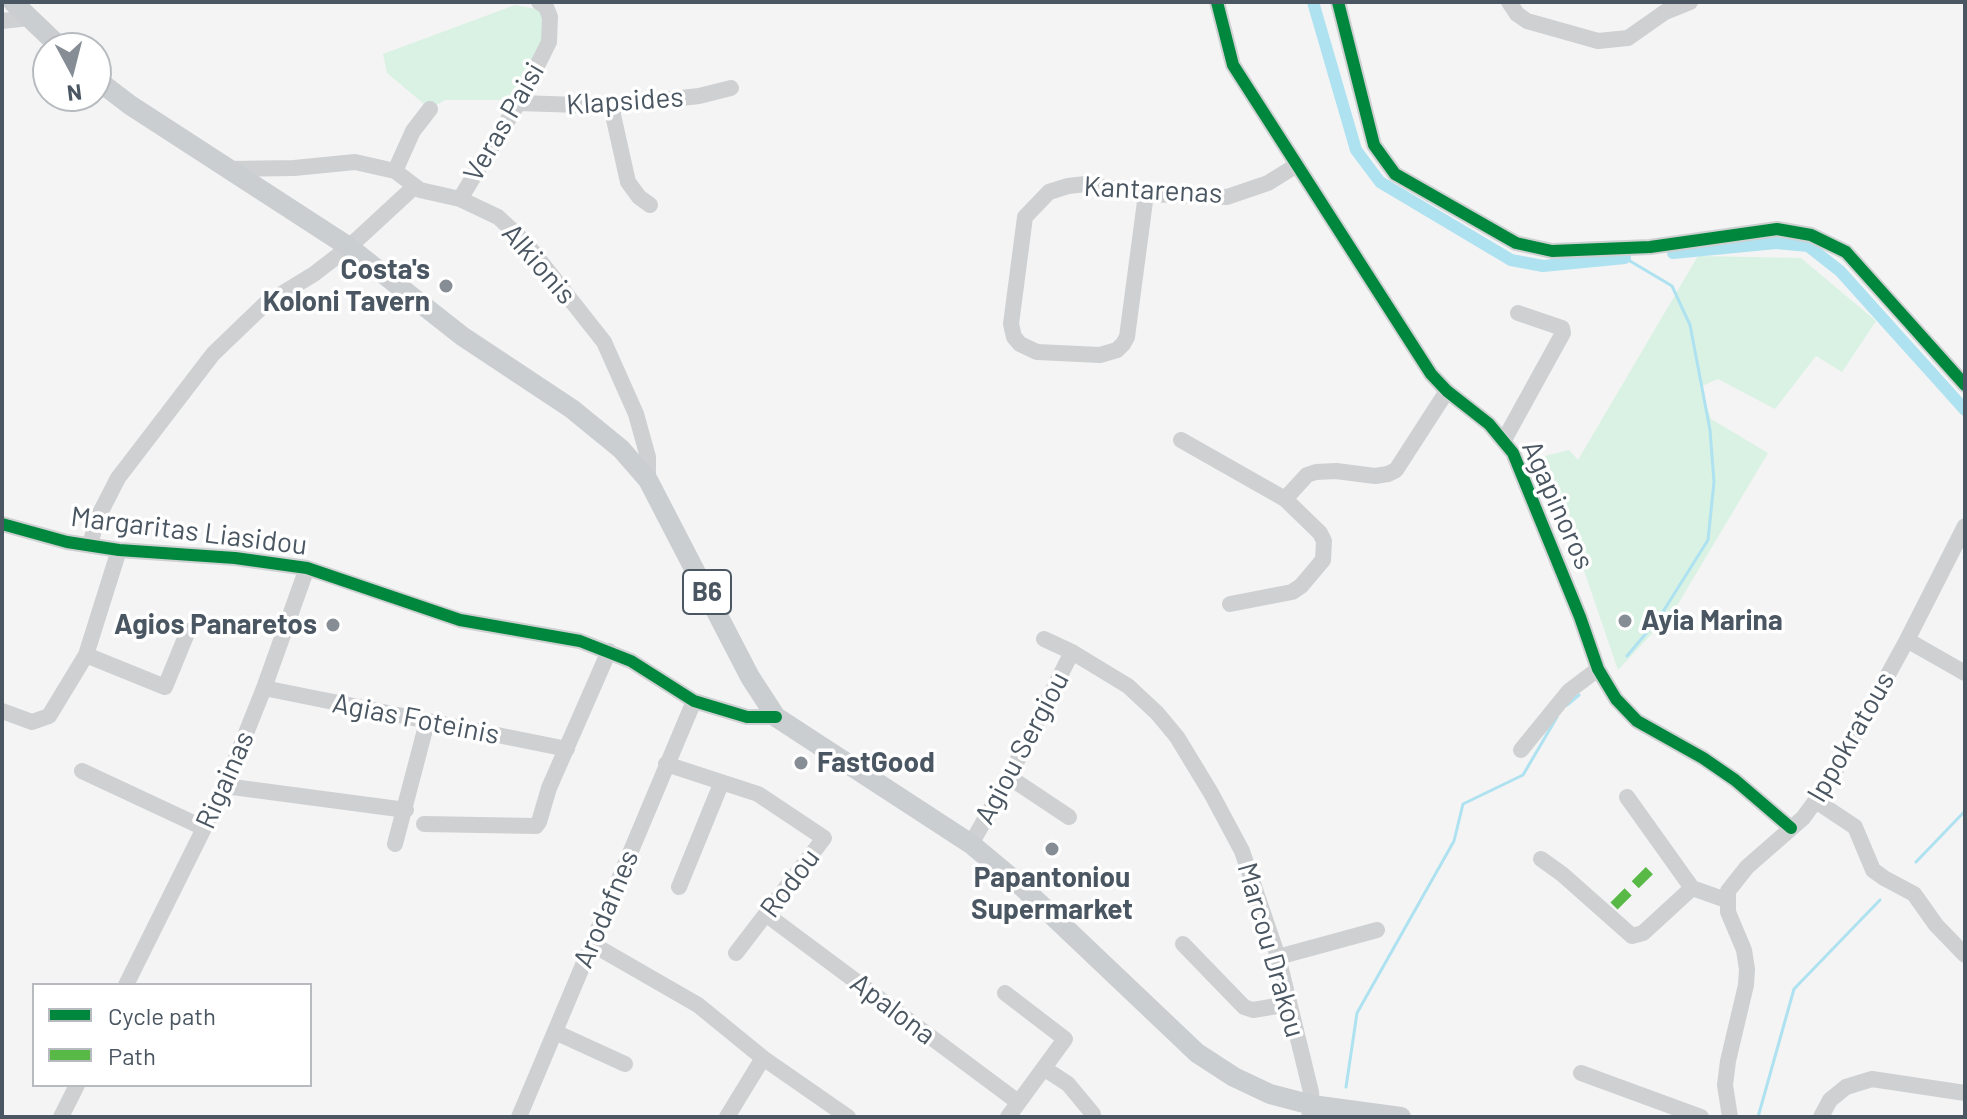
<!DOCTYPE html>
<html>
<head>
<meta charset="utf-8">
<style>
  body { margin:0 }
  #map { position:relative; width:1967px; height:1119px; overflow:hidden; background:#f4f4f4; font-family:Barlow,sans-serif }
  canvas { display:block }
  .frame { position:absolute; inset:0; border:4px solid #4a5661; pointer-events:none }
  .legend { position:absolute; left:32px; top:983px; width:280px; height:104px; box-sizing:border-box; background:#fff; border:2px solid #b7bbc0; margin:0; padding:10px 14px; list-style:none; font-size:24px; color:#4a5661 }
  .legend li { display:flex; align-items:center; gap:16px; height:40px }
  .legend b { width:40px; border:2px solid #b7bbc0 }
  .north { position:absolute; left:32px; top:32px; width:80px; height:80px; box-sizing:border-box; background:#fff; border:2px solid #b7bbc0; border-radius:50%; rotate:173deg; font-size:22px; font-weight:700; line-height:32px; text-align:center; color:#4a5661 }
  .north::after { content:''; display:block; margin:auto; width:28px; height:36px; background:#868d94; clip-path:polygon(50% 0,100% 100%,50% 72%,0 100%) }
</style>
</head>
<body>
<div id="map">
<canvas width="1967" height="1119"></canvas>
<div class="frame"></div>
<ul class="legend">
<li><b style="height:10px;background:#00873e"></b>Cycle path</li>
<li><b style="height:10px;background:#58b947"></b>Path</li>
</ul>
<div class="north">N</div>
</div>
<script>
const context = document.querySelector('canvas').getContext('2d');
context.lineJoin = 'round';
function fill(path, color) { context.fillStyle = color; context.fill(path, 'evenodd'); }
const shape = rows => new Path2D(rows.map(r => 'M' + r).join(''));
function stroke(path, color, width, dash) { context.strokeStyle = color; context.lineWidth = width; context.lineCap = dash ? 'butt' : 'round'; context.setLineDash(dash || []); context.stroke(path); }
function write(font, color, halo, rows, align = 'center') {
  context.font = font + ' Barlow,sans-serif'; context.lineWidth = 7; context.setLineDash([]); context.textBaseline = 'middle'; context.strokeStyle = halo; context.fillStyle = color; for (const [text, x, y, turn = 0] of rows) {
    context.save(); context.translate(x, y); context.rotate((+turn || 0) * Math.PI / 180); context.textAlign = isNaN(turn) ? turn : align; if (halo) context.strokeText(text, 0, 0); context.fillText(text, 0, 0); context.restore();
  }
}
fill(shape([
  [515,5,548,11,549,42,520,100,445,100,430,109,387,73,383,54],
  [1698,256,1801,258,1876,321,1842,372,1816,356,1775,409,1718,379,1700,387,1711,419,1768,453,1675,609,1618,670,1545,456,1569,450,1578,460]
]), '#d9f2e3');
stroke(shape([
  [1625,258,1672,286,1690,325,1710,430,1714,482,1708,540,1659,618,1627,656],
  [1567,705,1579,695],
  [1916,862,1965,811],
  [1346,1087,1357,1013,1454,841,1463,804,1523,775,1557,717],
  [1758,1117,1794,989,1880,900]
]), '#aee2f0', 3);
stroke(shape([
  [1313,2,1356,150,1380,182,1511,260,1543,266,1625,258],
  [1673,253,1776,243,1808,246,1840,271,1965,410]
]), '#aee2f0', 12);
stroke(shape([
  [1217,2,1233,65,1431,374,1447,391,1489,424,1513,453,1580,617,1598,669,1616,699,1637,721,1703,758,1735,780,1791,828],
  [1338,2,1374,145,1395,174,1516,243,1552,251,1650,247,1777,229,1811,235,1846,252,1965,385],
  [1509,2,1517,14,1527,21,1598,41,1628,38,1665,12,1690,2],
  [2,21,29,18],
  [518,103,611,106,699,96,731,88],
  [611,106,628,182,639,197,650,205],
  [229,169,294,168,355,162,395,171,420,190,460,199,498,217,525,242,604,342,636,414,648,457,648,480],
  [395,171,413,131,430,109],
  [1146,194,1127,337,1123,344,1117,350,1100,355,1037,352,1020,344,1014,337,1011,324,1025,217,1049,192,1068,186,1086,184,1146,194,1227,197,1268,183,1297,165],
  [460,199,520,100,549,42,550,17,546,7,539,2],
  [1181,440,1285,499,1320,533,1324,541,1323,560,1301,586,1292,592,1230,604],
  [1504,440,1563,333,1562,328,1518,313],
  [1285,499,1307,475,1316,472,1336,471,1375,476,1388,474,1396,470,1447,391],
  [2,524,67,542,119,550,235,558,307,568,460,620,580,641,631,661,694,701,747,717,776,717],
  [90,545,97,519,118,478,213,354,265,304,314,274,349,247,414,187],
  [1044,639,1072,652,1128,686,1157,713,1177,737,1211,793,1242,851,1278,957,1311,1092,1312,1105,1309,1117],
  [1907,640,1965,673],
  [86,655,165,687,188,631],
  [264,688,567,749],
  [2,711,32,722,49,716,86,655,119,550],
  [1521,750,1569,691,1598,669],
  [666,764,758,794,824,838,736,953],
  [82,771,204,828],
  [1009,777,1069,817],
  [225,786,406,810],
  [1627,797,1692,888,1726,900],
  [1816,801,1855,827,1873,870,1884,878,1914,894,1936,925,1965,955],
  [424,824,536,826,539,822,549,788,609,651],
  [395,844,427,722],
  [971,844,1009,777,1072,652],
  [1541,859,1562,874,1632,936,1643,933,1692,888],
  [679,887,721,784],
  [767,915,1018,1102],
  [592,944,698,1005,763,1058,848,1117],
  [1183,944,1244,1007,1253,1010,1289,1004],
  [1278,957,1377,930],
  [126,985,225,786,264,688,307,568],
  [1005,993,1065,1039,1008,1117],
  [555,1032,625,1064],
  [1045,1069,1068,1084,1093,1114],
  [1581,1073,1701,1117],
  [61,1117,77,1085],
  [519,1117,694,701],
  [727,1117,763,1058],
  [1730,1117,1725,1085,1728,1061,1746,985,1747,969,1744,950,1728,912,1728,891,1747,867,1803,818,1828,784,1907,640,1965,526],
  [1821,1117,1830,1100,1846,1087,1872,1079,1965,1093]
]), '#ced0d2', 16);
stroke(shape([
  [13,2,61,48],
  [96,79,130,105,349,247,462,336,572,409,621,449,648,480,750,677,776,717,971,844,1019,884,1197,1053,1234,1077,1270,1094,1312,1105,1401,1117]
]), '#caced1', 20);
stroke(shape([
  [1614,906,1655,865]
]), '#58b947', 10, [20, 10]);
stroke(shape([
  [1217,2,1233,65,1431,374,1447,391,1489,424,1513,453,1580,617,1598,669,1616,699,1637,721,1703,758,1735,780,1791,828],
  [1338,2,1374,145,1395,174,1516,243,1552,251,1650,247,1777,229,1811,235,1846,252,1965,385],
  [2,524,67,542,119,550,235,558,307,568,460,620,580,641,631,661,694,701,747,717,776,717]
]), '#00873e', 12);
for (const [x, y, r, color] of [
  [446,286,8,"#868d94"],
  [1625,621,8,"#868d94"],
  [333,625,8,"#868d94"],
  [801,763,8,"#868d94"],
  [1052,849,8,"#868d94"]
]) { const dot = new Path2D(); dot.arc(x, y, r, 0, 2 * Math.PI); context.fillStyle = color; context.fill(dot); stroke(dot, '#fff', 3); }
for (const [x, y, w] of [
  [707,592,48]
]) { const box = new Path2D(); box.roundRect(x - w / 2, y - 22, w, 44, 6); context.fillStyle = '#fff'; context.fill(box); stroke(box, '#4a5661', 2); }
write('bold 26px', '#4a5661', null, [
  ["B6",707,592]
]);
write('28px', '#4a5661', '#fff', [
  ["Klapsides",625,101,-4],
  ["Veras Paisi",504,122,-60],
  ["Kantarenas",1153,190,3],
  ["Alkionis",539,264,49],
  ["Agapinoros",1558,505,66],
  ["Margaritas Liasidou",189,531,7],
  ["Agias Foteinis",416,719,11],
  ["Ippokratous",1851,737,-60],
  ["Agiou Sergiou",1022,748,-62],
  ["Rigainas",225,780,-66],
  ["Rodou",790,883,-53],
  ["Arodafnes",606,909,-67],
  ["Marcou Drakou",1271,950,74],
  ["Apalona",893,1009,37]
]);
write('bold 28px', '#4a5661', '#fff', [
  ["Costa's",430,270],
  ["Koloni Tavern",430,302],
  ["Ayia Marina",1641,621,"left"],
  ["Agios Panaretos",317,625],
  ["FastGood",817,763,"left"],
  ["Papantoniou",1052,878,"center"],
  ["Supermarket",1052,910,"center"]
], 'right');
</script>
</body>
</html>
